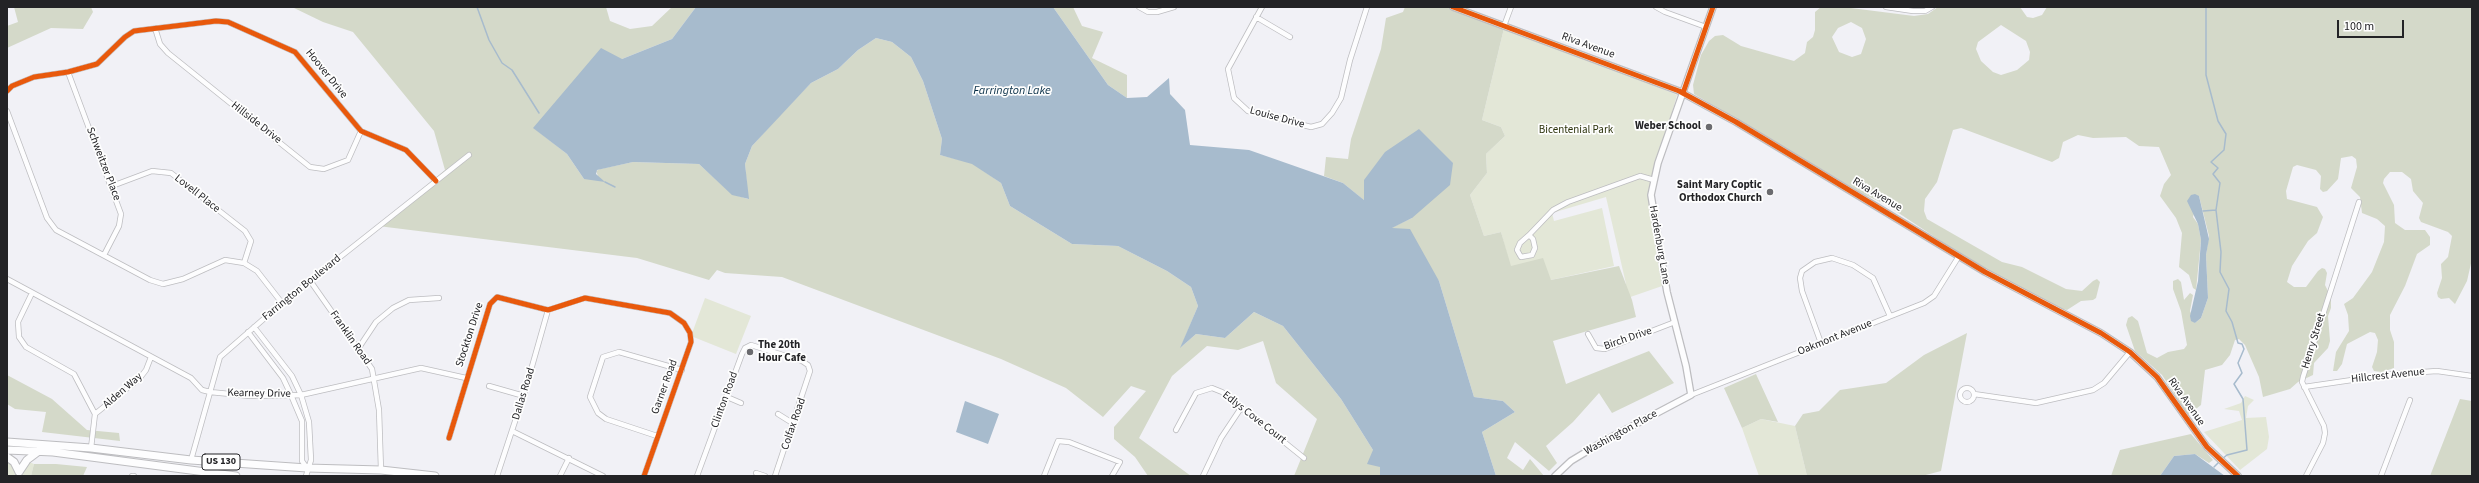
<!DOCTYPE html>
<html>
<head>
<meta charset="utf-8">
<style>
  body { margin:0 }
  #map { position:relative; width:2479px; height:483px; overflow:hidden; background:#f1f1f6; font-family:"Source Sans 3",sans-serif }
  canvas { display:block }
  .frame { position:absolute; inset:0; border:8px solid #232326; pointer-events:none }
  .scale { position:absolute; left:2337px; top:20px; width:67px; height:18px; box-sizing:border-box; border:2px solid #232326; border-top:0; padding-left:5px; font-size:12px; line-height:14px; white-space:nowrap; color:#232326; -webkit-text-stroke:3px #fefefe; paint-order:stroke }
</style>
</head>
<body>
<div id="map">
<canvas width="2479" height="483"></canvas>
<div class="frame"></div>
<div class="scale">100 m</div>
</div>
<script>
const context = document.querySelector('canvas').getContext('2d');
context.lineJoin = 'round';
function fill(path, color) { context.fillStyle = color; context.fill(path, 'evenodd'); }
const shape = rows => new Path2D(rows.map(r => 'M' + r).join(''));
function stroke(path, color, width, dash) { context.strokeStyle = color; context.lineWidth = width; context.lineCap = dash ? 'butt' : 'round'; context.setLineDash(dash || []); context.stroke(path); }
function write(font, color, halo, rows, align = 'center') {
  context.font = font + ' "Source Sans 3",sans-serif'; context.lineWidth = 3.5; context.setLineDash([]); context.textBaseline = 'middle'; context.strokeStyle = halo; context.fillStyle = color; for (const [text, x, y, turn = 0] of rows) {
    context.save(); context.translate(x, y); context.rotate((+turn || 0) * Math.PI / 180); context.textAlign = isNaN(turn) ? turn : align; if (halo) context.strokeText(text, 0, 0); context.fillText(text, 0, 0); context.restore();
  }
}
fill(shape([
  [1505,24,1677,95,1649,194,1665,285,1616,302,1626,284,1606,197,1552,213,1554,221,1602,208,1614,266,1551,280,1510,266,1501,232,1484,236,1470,195,1487,173,1486,154,1505,136,1501,127,1482,120],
  [705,298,751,316,736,354,691,336],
  [2245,396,2254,400,2248,406,2246,418,2266,417,2269,437,2267,449,2240,470,2204,432,2242,420,2239,411,2224,409,2241,403],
  [1761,419,1795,426,1807,476,1759,476,1742,428],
  [7,460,15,468,16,476,7,476],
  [29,462,34,464,31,476,22,476,23,469]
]), '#e3e7d7');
fill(shape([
  [14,7,91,7,93,12,83,29,51,28,7,48,7,26,18,22],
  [292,7,606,7,610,21,630,29,652,26,672,7,696,7,672,39,622,59,534,128,567,154,584,179,598,176,596,171,600,169,633,162,699,164,732,194,748,199,745,164,752,146,777,118,811,83,838,69,858,50,876,38,892,42,911,57,923,81,942,139,940,155,972,163,1001,183,1010,206,1072,244,1118,246,1167,271,1191,287,1198,306,1181,347,1196,334,1225,338,1254,312,1283,326,1341,399,1373,450,1380,467,1380,476,1294,476,1317,419,1276,383,1263,341,1238,350,1207,346,1172,376,1139,438,1191,476,1148,476,1135,457,1114,439,1114,427,1146,391,1131,386,1103,417,1066,388,1001,359,782,277,725,273,717,270,709,280,637,258,378,226,445,170,434,131,353,32,323,22],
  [1053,7,1073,7,1082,26,1103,32,1092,58,1127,75,1127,98,1108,85],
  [1405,7,1450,7,1505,24,1482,120,1501,127,1505,136,1486,154,1487,173,1470,195,1484,236,1501,232,1511,266,1543,258,1551,280,1619,266,1632,300,1636,317,1553,341,1566,384,1649,351,1674,383,1612,413,1599,393,1573,422,1546,446,1557,463,1549,471,1515,442,1507,458,1523,470,1530,459,1544,476,1496,476,1482,432,1515,412,1503,401,1474,397,1439,281,1391,228,1412,218,1365,201,1343,183,1324,176,1326,157,1348,159,1351,139,1381,49,1386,18,1403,12],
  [1821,7,1851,8,1914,16,1928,14,1938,7,2020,7,2027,17,2033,18,2042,15,2047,7,2472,7,2472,259,2467,281,2455,304,2449,298,2441,299,2438,297,2437,293,2442,278,2441,264,2448,257,2452,236,2448,232,2421,222,2419,218,2423,203,2413,191,2411,179,2402,172,2390,172,2384,179,2383,183,2394,205,2395,223,2405,230,2425,230,2430,237,2430,245,2417,254,2405,286,2390,315,2390,330,2394,342,2394,368,2382,372,2374,371,2372,367,2377,352,2378,340,2375,333,2370,332,2347,344,2342,364,2337,371,2333,371,2336,352,2349,331,2348,315,2344,304,2353,298,2372,272,2384,242,2385,226,2377,219,2362,213,2360,197,2351,188,2357,167,2356,159,2352,156,2341,158,2338,179,2327,191,2323,192,2320,189,2321,176,2316,170,2297,165,2293,167,2286,191,2287,199,2317,207,2323,217,2317,233,2308,241,2292,266,2287,282,2294,287,2306,287,2318,271,2322,268,2325,269,2327,273,2325,285,2331,297,2331,308,2328,316,2330,341,2328,348,2314,363,2313,375,2298,382,2290,389,2263,397,2259,377,2245,345,2239,339,2235,340,2230,355,2222,365,2205,370,2201,405,2188,415,2162,375,2135,351,2126,325,2128,318,2132,316,2138,321,2147,353,2157,358,2168,352,2184,349,2187,345,2181,311,2173,289,2173,281,2178,279,2181,282,2184,300,2190,293,2193,295,2190,311,2195,323,2201,318,2208,298,2206,255,2209,236,2199,196,2193,217,2198,224,2201,240,2196,290,2193,288,2189,275,2179,267,2182,233,2176,218,2160,196,2164,184,2171,175,2159,147,2139,146,2126,137,2093,138,2078,135,2063,142,2059,158,2052,162,1961,128,1953,130,1937,182,1925,199,1924,211,1927,219,2002,262,2022,267,2066,289,2082,291,2093,281,2097,279,2100,282,2096,298,2093,300,2081,301,2067,310,2055,307,1977,265,1885,204,1865,195,1694,94,1693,85,1701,55,1709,41,1715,36,1723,35,1741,46,1794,61,1805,53,1807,42,1813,37,1815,30,1815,12],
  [1851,22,1862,28,1866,39,1861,54,1852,57,1839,52,1832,37,1838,28],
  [2001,25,2026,41,2030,52,2029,60,2017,70,2001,75,1993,72,1981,61,1976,49,1978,42],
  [1967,333,1941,471,1922,476,1807,476,1795,426,1803,414,1819,411,1840,390,1886,383,1924,355],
  [1756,374,1778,422,1761,419,1742,428,1724,388],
  [7,375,52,399,87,430,119,433,120,441,42,432,46,412,15,409,7,404],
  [2460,399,2472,401,2472,476,2430,476],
  [2191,434,2213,460,2209,463,2195,454,2174,456,2160,476,2111,476,2120,450],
  [34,464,56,464,87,467,83,476,31,476]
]), '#d4d9c9');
fill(shape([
  [696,7,1053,7,1108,85,1127,98,1147,97,1169,78,1170,94,1185,110,1190,145,1249,150,1343,183,1364,200,1364,180,1385,152,1419,129,1453,163,1450,185,1412,218,1392,228,1410,229,1439,281,1474,397,1503,401,1515,412,1482,432,1496,476,1380,476,1380,467,1367,464,1373,450,1341,399,1283,326,1254,312,1225,338,1196,334,1180,348,1198,306,1191,287,1167,271,1118,246,1072,244,1010,206,1001,183,972,164,940,155,942,139,923,81,911,57,892,42,876,38,858,50,838,69,811,83,752,146,745,164,749,199,732,195,699,164,633,162,597,170,596,174,605,182,584,179,567,154,533,128,601,48,622,59,672,39],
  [2195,194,2199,196,2209,239,2206,255,2208,298,2201,318,2195,323,2191,321,2190,316,2198,281,2201,240,2198,224,2187,201,2191,195],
  [965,401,999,414,988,444,956,432],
  [2195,454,2225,476,2160,476,2174,456]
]), '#a7bbcd');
stroke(shape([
  [477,7,489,40,502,63,512,70,539,113],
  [2206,7,2206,75,2218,121,2226,134,2224,150,2211,162,2218,168,2213,174,2220,183,2216,210,2221,252,2220,272,2229,289,2226,311,2232,322,2238,343,2242,344,2244,349,2238,363,2242,373,2234,384,2243,399,2247,450,2227,455,2222,459],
  [605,182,615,187],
  [2203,211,2216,210],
  [2214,467,2219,462]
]), '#a7bbcd', 1.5);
const minor = shape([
  [1139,7,1148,12,1157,12,1174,7],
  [1262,7,1228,69,1234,98,1248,111,1311,127,1322,124,1332,113,1341,98,1350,60,1367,7],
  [1656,7,1665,12,1706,27],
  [1886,7,1913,11,1925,11,1932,7],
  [1256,17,1290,37],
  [1504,26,1511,7],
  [155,28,160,44,168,53,310,167,324,169,348,160,361,131],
  [68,72,121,214,119,226,104,255],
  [7,91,12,86,34,77,68,72,97,64,125,37,134,31,216,21,228,22,295,52,361,131,406,150,436,181],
  [7,111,47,218,56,230,150,280,163,284,183,279,225,260,244,263,257,271,282,303],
  [112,186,152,171,171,173,245,231,251,241,244,263],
  [1529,235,1553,210,1568,202,1640,176,1654,180],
  [1529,235,1533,239,1535,248,1532,255,1521,257,1517,250,1520,243,1529,235],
  [7,279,191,378,202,390,210,392,250,396,301,395,421,368,466,378],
  [311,282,372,369,379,410,381,470],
  [32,293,18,322,19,337,26,347,74,374,95,414],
  [254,327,292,376,301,395,309,422,311,460,306,476],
  [248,332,283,378,291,395,302,421,302,461,307,468],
  [1588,334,1596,348,1605,349,1675,322],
  [1821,343,1802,291,1800,278,1802,271,1815,262,1832,258,1853,265,1873,278,1890,316],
  [358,349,376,322,393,308,409,300,439,298],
  [489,386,524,396],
  [2304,387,2393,374,2437,371,2472,376],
  '1960 395a7 7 0 1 1 14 0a7 7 0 1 1-14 0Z',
  [1974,394,2036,403,2093,390,2104,383,2130,352],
  [1691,395,1924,303,1934,296,1959,256],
  [727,397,741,403],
  [778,414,794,424],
  [1176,430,1196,393,1212,388,1222,392,1304,458],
  [512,431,603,476],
  [657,436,606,419,598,413,590,397,603,357,619,352,682,370],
  [449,438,490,304,497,297,548,310,585,298,670,313,684,323,690,333,691,342,644,476],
  [91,448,95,414,139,379,146,370,151,357],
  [191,460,220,357,282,303,469,155],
  [756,473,765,476],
  [132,476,134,476],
  [497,476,525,391,548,310],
  [560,476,569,458],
  [697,476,742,354,745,348,751,345,802,361,808,365,810,371,775,476],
  [1044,476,1058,441,1069,442,1120,462,1112,476],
  [1203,476,1221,438,1241,408],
  [2306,476,2323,443,2325,433,2324,426,2302,382,2303,377,2359,202],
  [2381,476,2410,400]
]);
const tertiary = shape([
  [1453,7,1679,91,1736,122,1985,272,2101,333,2130,352,2157,377,2207,447,2238,476],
  [1555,476,1571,461,1604,441,1691,395,1686,366,1667,292,1651,195,1658,163,1713,7]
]);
const trunk = shape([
  [7,442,91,448,191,460,307,468,381,470,435,476],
  [7,450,53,452,236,476],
  [7,457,14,462,19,472],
  [19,472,27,460,39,451]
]);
stroke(minor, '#bdbdc0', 6);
stroke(tertiary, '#bdbdc0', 8);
stroke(trunk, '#bdbdc0', 9);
stroke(minor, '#fdfdfe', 4.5);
stroke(tertiary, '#fdfdfe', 5.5);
stroke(trunk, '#fdfdfe', 7);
stroke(shape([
  [1453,7,1679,91,1736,122,1985,272,2101,333,2130,352,2157,377,2207,447,2238,476],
  [7,91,12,86,34,77,68,72,97,64,125,37,134,31,216,21,228,22,295,52,361,131,406,150,436,181],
  [1683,93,1713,7],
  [449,438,490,304,497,297,548,310,585,298,670,313,684,323,690,333,691,342,644,476]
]), '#e8590c', 5);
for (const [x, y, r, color] of [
  [1709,127,4,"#6b6b6f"],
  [1770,192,4,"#6b6b6f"],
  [750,352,4,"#6b6b6f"]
]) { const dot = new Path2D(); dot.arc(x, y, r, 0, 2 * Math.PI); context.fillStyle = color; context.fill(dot); stroke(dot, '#fefefe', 1.5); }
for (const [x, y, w] of [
  [221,462,38]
]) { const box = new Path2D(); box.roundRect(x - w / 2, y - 8, w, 16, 3); context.fillStyle = '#fefefe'; context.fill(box); stroke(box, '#232326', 1); }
write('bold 10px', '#232326', null, [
  ["US 130",221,462]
]);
write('11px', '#232326', '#fefefe', [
  ["Riva Avenue",1588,46,20],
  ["Hoover Drive",326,74,51],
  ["Louise Drive",1277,118,15],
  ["Hillside Drive",256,123,38],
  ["Schweitzer Place",103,164,69],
  ["Lovell Place",197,194,38],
  ["Riva Avenue",1877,195,31],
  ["Hardenburg Lane",1659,245,80],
  ["Farrington Boulevard",302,288,-39],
  ["Stockton Drive",470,335,-72],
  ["Franklin Road",350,338,55],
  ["Oakmont Avenue",1835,338,-22],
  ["Birch Drive",1628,339,-19],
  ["Henry Street",2314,341,-73],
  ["Hillcrest Avenue",2388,376,-6],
  ["Garner Road",665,387,-70],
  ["Alden Way",123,391,-41],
  ["Kearney Drive",259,394,1],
  ["Dallas Road",524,394,-73],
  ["Clinton Road",725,400,-70],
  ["Riva Avenue",2186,402,55],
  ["Edlys Cove Court",1254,418,38],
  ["Colfax Road",794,424,-71],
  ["Washington Place",1621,433,-29]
]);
write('bold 11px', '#232326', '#fefefe', [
  ["Weber School",1701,127],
  ["Saint Mary Coptic",1762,186],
  ["Orthodox Church",1762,199],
  ["The 20th",758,346,"left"],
  ["Hour Cafe",758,359,"left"]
], 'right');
write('11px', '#2b320a', '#fefefe', [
  ["Bicentenial Park",1576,131]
]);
write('italic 12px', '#072e46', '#fefefe', [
  ["Farrington Lake",1012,91]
]);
</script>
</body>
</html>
